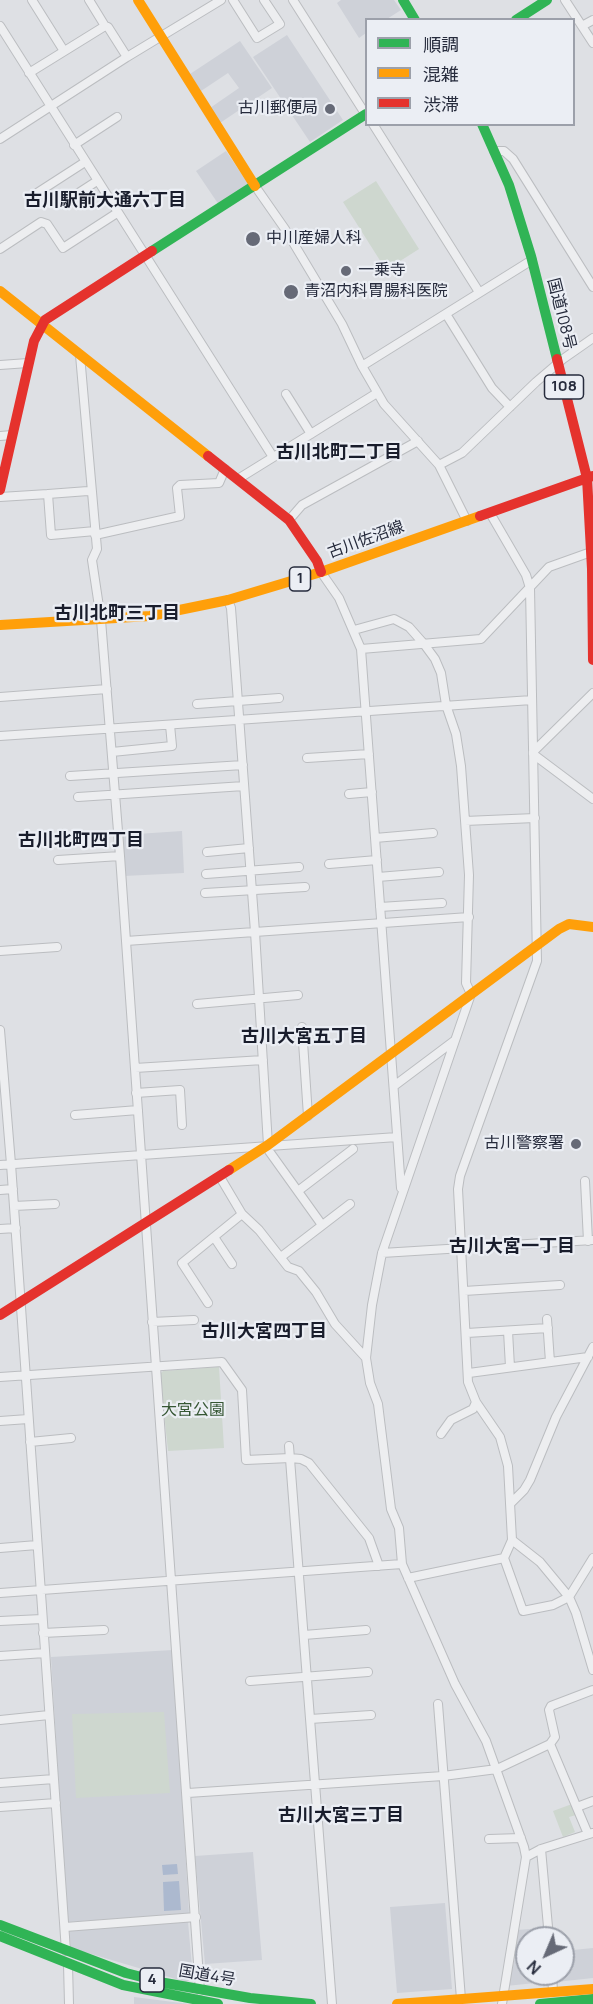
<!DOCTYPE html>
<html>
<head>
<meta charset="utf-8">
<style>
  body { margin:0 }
  #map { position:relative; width:593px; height:2004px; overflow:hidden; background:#dee0e4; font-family:Manrope,"Noto Sans JP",sans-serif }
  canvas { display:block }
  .legend { position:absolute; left:365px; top:18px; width:210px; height:108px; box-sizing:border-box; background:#ebeef4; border:2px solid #9ca0aa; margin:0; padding:8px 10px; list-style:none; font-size:18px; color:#262b3c }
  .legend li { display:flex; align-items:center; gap:12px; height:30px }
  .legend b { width:30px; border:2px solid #9ca0aa }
  .north { position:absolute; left:515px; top:1926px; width:60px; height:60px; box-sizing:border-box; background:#ebeef4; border:2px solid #9ca0aa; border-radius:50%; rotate:224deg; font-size:16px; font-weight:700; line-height:24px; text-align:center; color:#262b3c }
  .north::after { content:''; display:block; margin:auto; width:21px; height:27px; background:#666a77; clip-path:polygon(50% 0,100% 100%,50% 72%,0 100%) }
</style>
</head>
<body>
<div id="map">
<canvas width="593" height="2004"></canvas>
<ul class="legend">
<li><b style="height:8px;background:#30b455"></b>順調</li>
<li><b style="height:8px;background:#ff9f0a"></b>混雑</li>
<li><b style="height:8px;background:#e5322d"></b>渋滞</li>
</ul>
<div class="north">N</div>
</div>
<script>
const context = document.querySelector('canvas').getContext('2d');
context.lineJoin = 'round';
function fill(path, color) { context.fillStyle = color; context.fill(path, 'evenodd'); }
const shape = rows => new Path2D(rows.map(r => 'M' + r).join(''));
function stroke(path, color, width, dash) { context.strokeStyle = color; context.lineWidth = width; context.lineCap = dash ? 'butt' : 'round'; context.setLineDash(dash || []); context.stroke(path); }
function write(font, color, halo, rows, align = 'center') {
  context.font = font + ' Manrope,"Noto Sans JP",sans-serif'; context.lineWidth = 4.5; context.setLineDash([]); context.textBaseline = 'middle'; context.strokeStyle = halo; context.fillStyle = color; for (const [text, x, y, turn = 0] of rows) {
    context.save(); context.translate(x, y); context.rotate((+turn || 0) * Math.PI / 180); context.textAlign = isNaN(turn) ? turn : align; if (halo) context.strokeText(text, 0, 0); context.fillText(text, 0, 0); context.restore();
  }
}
fill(shape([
  [341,0,394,0,401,10,387,19,366,20,366,33,359,38,337,3],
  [287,35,343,120,310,142,253,57],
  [240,41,272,88,220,123,210,108,239,88,228,73,201,91,190,74],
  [226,151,249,185,219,205,196,171],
  [182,831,184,873,124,876,122,835],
  [173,1650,189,1914,67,1922,51,1657],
  [253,1852,262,1960,205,1964,195,1856],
  [445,1903,452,1989,397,1993,390,1907],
  [188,1922,193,1978,186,1982,71,1948,69,1929],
  [542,1928,542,1938,527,1938,527,1974,544,1974,545,1982,506,1986,514,1962,517,1930],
  [593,1948,593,1978,556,1982,555,1974,563,1974,563,1951],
  [134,1997,189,2004,134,2004]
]), '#ced1d8');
fill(shape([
  [376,181,419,249,386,270,343,202],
  [219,1367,224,1448,168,1451,160,1374,163,1371],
  [164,1712,170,1793,76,1798,72,1714],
  [572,1804,576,1815,569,1817,575,1832,563,1837,553,1811]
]), '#ced7cf');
fill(shape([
  [177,1864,178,1874,163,1875,162,1865],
  [179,1881,181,1910,164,1911,163,1882]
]), '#acb9cf');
const street = shape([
  [32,0,64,51],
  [233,0,257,38,280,24,264,0],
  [293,0,366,115],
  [565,0,593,43],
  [0,26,273,457],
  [105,26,108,27,127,57],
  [582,26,593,20],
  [29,73,105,26,89,0],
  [373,124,479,292],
  [0,139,127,57,221,0],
  [74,145,117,117],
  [494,151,504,151,513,159,593,287],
  [255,186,285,229,342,324,362,366,384,404,439,465,467,521],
  [37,193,85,162],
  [63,203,97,181],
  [0,249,41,222,47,224,63,248,117,213],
  [446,314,492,388,510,407],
  [80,355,97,549,92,560,101,620,120,856,200,1991],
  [0,365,28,363],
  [362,366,532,260],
  [286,394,311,434],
  [0,436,12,435],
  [439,465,462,453,536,382,563,359,593,338],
  [238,479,377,393],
  [48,494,88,491],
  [0,497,48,494,51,535,95,531],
  [289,520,302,505,418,441],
  [95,535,180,516,177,488,180,485,219,483,225,469],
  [321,572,339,598,361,649,401,1188],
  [228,600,231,608,255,932,268,1145,269,1151,322,1225],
  [354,630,394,619,409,627,424,644,435,659,441,673,446,705,456,734,461,766,469,875,466,983,471,994,382,1253,372,1305,366,1358,370,1383,378,1404,391,1509,399,1528,402,1564,455,1684,486,1741,524,1847,526,1857,502,2004],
  [361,649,481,639,549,567,591,552],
  [0,697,107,689],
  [197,704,279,698],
  [0,736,532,700],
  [112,752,172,746,170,725],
  [533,752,593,693],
  [533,754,593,799],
  [307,758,369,754],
  [70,776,243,765],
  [349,794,372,792],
  [78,797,244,786],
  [465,821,535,818],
  [375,838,433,833],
  [207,852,249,848],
  [58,860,120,856],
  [329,864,377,860],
  [206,874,299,867],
  [378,877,439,872],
  [205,893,305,887],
  [380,907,442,903],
  [126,941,469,917],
  [0,951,57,947],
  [197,1004,298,995],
  [302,1027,308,1116],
  [0,1030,11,1164,66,1951],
  [135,1068,263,1060],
  [394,1086,454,1041],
  [136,1093,180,1090,182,1125],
  [75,1115,138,1110],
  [0,1165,397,1137],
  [220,1177,242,1214,259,1230,288,1267,299,1271,316,1292,335,1324,366,1358],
  [585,1181,588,1241],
  [0,1190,13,1189],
  [298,1191,353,1149],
  [14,1206,55,1204],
  [0,1229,16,1228],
  [214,1237,232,1264],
  [382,1253,593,1240],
  [281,1257,350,1204],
  [464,1291,560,1285],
  [208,1303,182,1263,242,1214],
  [547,1319,550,1362],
  [152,1322,194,1320],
  [508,1331,510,1367],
  [467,1333,548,1328],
  [469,1373,588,1357],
  [0,1377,222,1362,242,1390,246,1460,290,1458,301,1459,309,1463,369,1538,379,1566],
  [0,1421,28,1419],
  [441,1434,451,1420,473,1409,476,1402],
  [30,1442,71,1438],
  [289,1446,332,2004],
  [511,1503,524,1490,530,1480,556,1417,593,1347],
  [0,1548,37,1545],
  [504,1558,523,1611,553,1605,569,1597,540,1562,512,1540],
  [593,1558,569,1597,576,1613,593,1670],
  [408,1578,504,1558,512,1540,508,1466,500,1437,476,1402,468,1382,458,1189,460,1176,537,961,530,588,526,575,490,513],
  [0,1593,402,1564],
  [0,1621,42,1619],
  [43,1633,104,1630],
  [304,1635,366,1630],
  [0,1656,45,1653],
  [250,1681,368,1672],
  [438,1704,461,1999],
  [310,1719,371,1715],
  [0,1720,49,1715],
  [550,1744,588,1834],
  [0,1783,54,1779],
  [188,1793,443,1776,497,1769,550,1744,555,1737,549,1710,551,1706,593,1690],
  [0,1807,56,1803],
  [577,1807,593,1801],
  [489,1839,521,1838],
  [541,1849,549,1938],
  [526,1857,541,1849,592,1833],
  [65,1927,196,1917],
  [68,1964,69,2004],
  [552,1974,553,1991]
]);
stroke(street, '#bbbdc0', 10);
stroke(street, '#edeef0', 8);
stroke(shape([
  [403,0,415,20],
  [516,20,547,0],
  [482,124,509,185,531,256,557,359],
  [152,251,366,114],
  [0,1925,126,1973,165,1983,250,1998,311,2004],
  [0,1936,123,1985,218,2004],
  [540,2004,593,1999]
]), '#30b455', 10);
stroke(shape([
  [138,0,255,186],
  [0,291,208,456],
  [0,625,150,616,228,600,321,572,480,516],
  [229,1170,268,1145,559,929,569,924,593,927],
  [397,2004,593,1989]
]), '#ff9f0a', 10);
stroke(shape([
  [557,359,587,478,592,569,593,660],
  [208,456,289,520,317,561,321,572],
  [0,490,34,341,45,320,152,251],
  [480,516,593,476],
  [0,1315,229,1170]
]), '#e5322d', 10);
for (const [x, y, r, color] of [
  [330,109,6,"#666a77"],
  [253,239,8,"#666a77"],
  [346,271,6,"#666a77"],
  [291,292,8,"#666a77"],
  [576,1144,6,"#666a77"]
]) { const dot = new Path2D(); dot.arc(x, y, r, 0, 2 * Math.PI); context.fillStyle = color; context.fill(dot); stroke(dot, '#ebeef4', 2); }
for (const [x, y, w] of [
  [564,387,39],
  [300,579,21],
  [152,1980,24]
]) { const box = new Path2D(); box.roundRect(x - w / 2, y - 12, w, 24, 4.5); context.fillStyle = '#ebeef4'; context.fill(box); stroke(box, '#262b3c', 1.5); }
write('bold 15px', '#262b3c', null, [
  ["108",564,387],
  ["1",300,579],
  ["4",152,1980]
]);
write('16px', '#262b3c', '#ebeef4', [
  ["古川郵便局",318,109,"right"],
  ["中川産婦人科",266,239],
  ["一乗寺",358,271],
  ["青沼内科胃腸科医院",304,292],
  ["古川警察署",564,1144,"right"]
], 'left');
write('16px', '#262b3c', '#ebeef4', [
  ["国道108号",561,314,76],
  ["古川佐沼線",366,540,-20],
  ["国道4号",207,1976,10]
]);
write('16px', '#365734', '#ebeef4', [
  ["大宮公園",193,1411]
]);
write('bold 18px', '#191d2c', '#ebeef4', [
  ["古川駅前大通六丁目",105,201],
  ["古川北町二丁目",339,453],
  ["古川北町三丁目",117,614],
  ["古川北町四丁目",81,841],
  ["古川大宮五丁目",304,1037],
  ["古川大宮一丁目",512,1247],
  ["古川大宮四丁目",264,1332],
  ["古川大宮三丁目",341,1816]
]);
</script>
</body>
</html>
